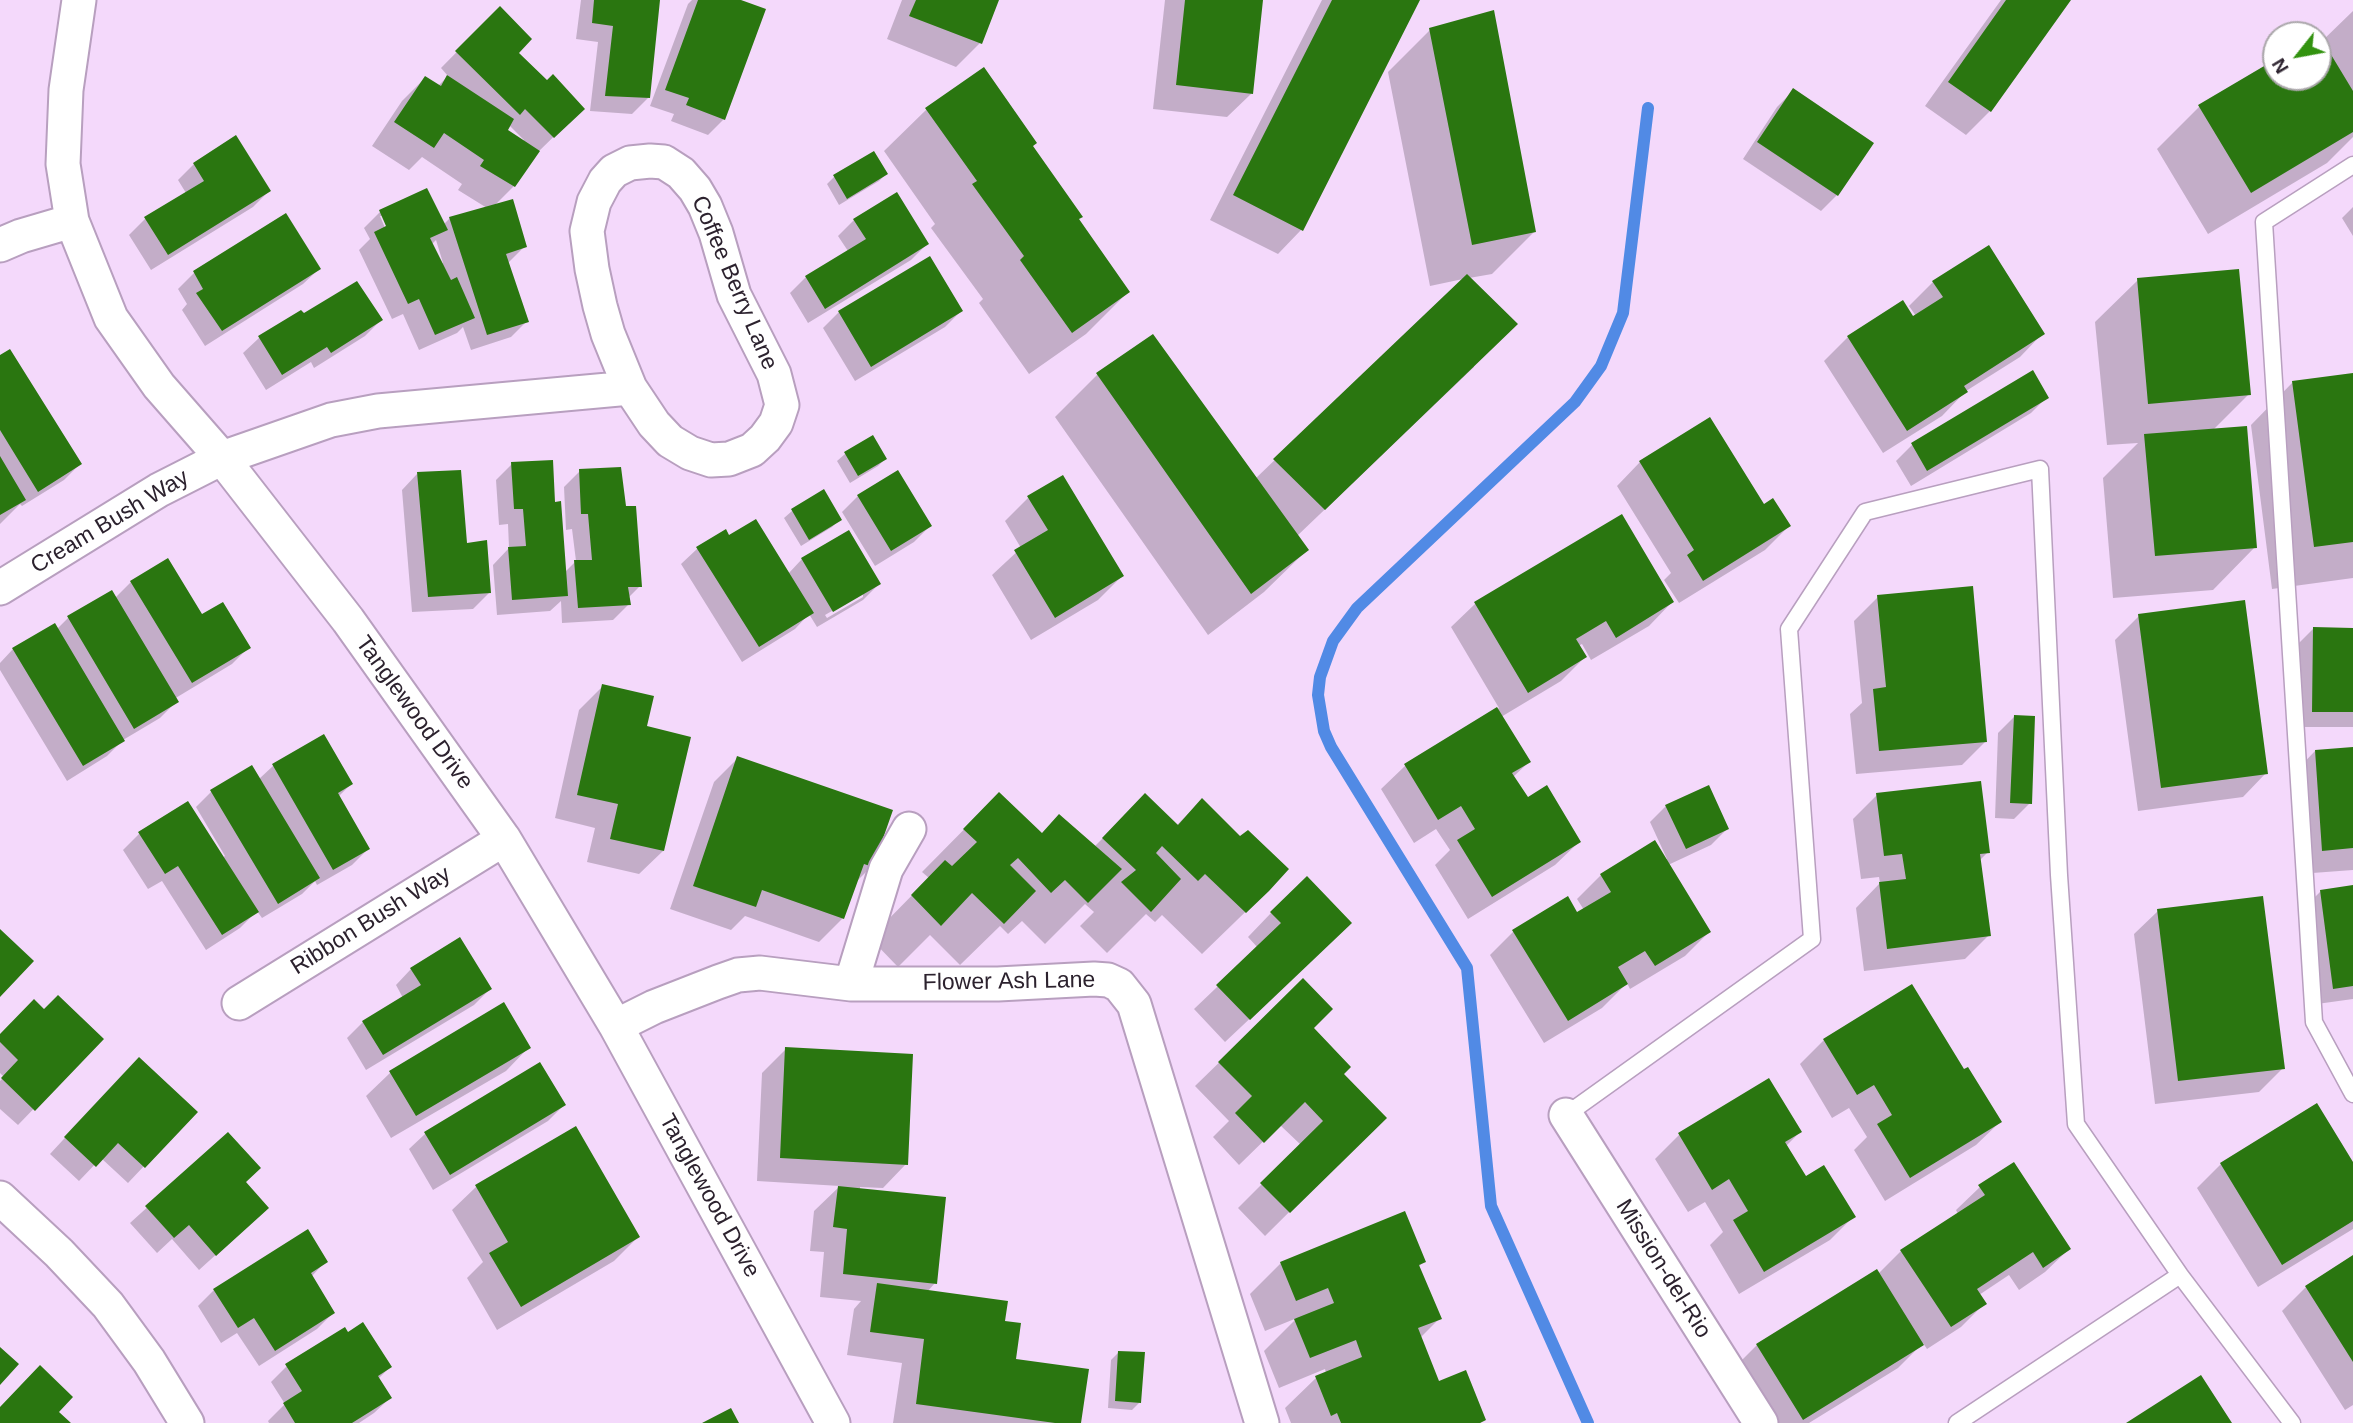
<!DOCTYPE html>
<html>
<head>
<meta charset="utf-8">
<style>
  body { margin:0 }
  #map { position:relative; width:2353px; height:1423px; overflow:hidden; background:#f4d9fb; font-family:Helvetica,sans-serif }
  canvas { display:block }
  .north { position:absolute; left:2262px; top:21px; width:70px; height:70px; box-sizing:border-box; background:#fff; border:2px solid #aba7ab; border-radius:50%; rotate:239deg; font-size:19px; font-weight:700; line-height:28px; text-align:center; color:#2c222e }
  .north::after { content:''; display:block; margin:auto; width:24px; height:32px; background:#32920f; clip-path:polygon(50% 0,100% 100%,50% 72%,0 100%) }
</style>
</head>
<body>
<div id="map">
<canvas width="2353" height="1423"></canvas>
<div class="north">N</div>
</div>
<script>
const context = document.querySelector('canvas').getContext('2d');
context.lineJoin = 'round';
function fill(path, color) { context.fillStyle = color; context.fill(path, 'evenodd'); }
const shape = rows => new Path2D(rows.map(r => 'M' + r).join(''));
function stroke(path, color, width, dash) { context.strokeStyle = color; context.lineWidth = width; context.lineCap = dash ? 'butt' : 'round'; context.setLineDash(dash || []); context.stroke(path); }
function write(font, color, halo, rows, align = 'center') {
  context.font = font + ' Helvetica,sans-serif'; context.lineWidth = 7; context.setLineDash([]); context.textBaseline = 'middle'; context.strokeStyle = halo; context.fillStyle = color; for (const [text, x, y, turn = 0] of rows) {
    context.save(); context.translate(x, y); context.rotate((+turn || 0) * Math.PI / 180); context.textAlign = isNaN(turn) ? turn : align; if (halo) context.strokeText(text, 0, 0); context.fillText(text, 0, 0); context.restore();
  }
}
fill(shape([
  [581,0,658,0,648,98,632,114,590,111,598,42,576,39],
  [692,0,737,0,724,119,708,135,671,121,674,114,650,106,688,4],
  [902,0,997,0,980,43,956,67,887,39],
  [1165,0,1262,0,1251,94,1227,117,1153,109],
  [1322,0,1418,0,1301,230,1278,254,1210,220],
  [2001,0,2069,0,1990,111,1966,135,1925,106],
  [500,8,517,53,547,83,582,109,536,154,514,186,494,206,525,246,508,263,527,321,511,337,471,350,463,327,457,333,419,350,403,314,392,319,359,250,370,239,364,228,380,212,443,225,450,218,487,208,458,190,462,184,422,157,409,170,372,146,402,101,425,78,438,86,448,76,441,68],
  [509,125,524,140,523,142,505,130],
  [380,216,384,216,388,235],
  [436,240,443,263,441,264,432,244],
  [2353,11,2353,137,2327,163,2208,234,2157,149,2199,107,2276,61,2276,77,2318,77,2318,36,2321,42],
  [1430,30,1535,231,1492,274,1469,278,1474,367,1297,536,1307,550,1264,592,1208,635,1055,417,1097,375,1153,336,1255,479,1463,279,1430,286,1388,72],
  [1793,91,1837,195,1821,211,1743,159,1777,107],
  [927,109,1031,146,1078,220,1128,292,1086,334,1029,374,979,303,983,299,931,228,935,224,884,151],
  [194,164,269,191,253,207,151,270,129,235,145,219,186,193,178,180],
  [886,174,879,181,839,205,827,184,834,177],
  [2353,207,2353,236,2342,218],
  [286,216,319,269,303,284,205,346,182,310,187,304,178,289,194,273],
  [854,220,927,244,911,260,808,323,790,293,806,277,848,251,838,236],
  [929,258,961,311,945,327,855,381,823,328,839,312],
  [2138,280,2249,394,2213,430,2255,547,2213,590,2113,598,2103,478,2138,443,2107,445,2095,322],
  [1933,282,2043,333,2020,357,1966,391,1942,416,1883,453,1824,361,1848,337,1916,316,1909,306],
  [303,316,381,320,365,336,314,368,311,362,266,390,243,353,259,338],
  [0,357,80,464,64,480,22,506,20,504,0,524],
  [2032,373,2047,397,2031,413,1911,486,1896,461,1912,445],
  [2353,375,2353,578,2272,589,2251,425,2293,382],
  [845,454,885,459,878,466,850,483,837,461],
  [1640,462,1764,506,1789,526,1765,550,1679,603,1664,580,1671,573,1617,486],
  [512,464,554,504,564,573,576,561,572,529,566,530,564,487,580,471,624,508,640,586,628,598,629,604,613,620,562,623,561,601,550,611,497,615,493,565,509,548,508,524,499,525,496,480],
  [417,474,465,545,489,593,473,609,412,612,402,490],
  [823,492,840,519,832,527,801,546,784,518,792,511],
  [858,496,930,526,914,542,875,566,842,512],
  [1028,498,1122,576,1098,600,1031,640,992,575,1021,548,1005,521],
  [1621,517,1672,602,1649,626,1591,660,1582,644,1578,646,1585,657,1561,681,1501,717,1529,762,1513,777,1527,800,1579,842,1555,865,1468,919,1435,865,1450,850,1436,829,1414,843,1381,789,1405,766,1499,708,1451,627,1475,604],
  [725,532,729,538,788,574,802,559,879,584,863,600,817,627,809,614,795,629,742,662,681,564,697,549],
  [863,593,863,597,827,618,825,615],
  [131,582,201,617,248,648,232,664,174,699,176,702,160,718,123,740,107,756,67,781,0,670,0,663,13,649,57,629,69,617,115,598],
  [1878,597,1986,741,1962,765,1856,774,1850,714,1862,703,1854,621],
  [2139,616,2266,773,2243,797,2138,811,2115,640],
  [2313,629,2353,630,2353,727,2296,727,2297,645],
  [603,686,645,728,663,851,639,874,587,862,595,828,555,818,579,710],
  [2014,717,2030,803,2014,819,1995,818,1998,733],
  [2353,749,2353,870,2299,874,2292,775,2315,751],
  [738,758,872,866,855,883,843,918,819,942,745,916,731,930,670,909,714,782],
  [273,766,351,784,338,797,368,849,352,865,317,885,315,881,302,894,262,918,257,911,240,928,206,950,162,881,148,889,123,850,139,834,222,858,225,856,196,807,212,791,259,779],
  [999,794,1041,834,1094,847,1145,796,1176,826,1202,800,1268,890,1202,954,1162,915,1155,922,1146,914,1107,953,1080,926,1094,912,1085,904,1045,944,1022,921,1008,934,1000,926,960,965,930,935,898,967,870,938,929,878,922,872],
  [1877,795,1988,852,1979,861,1989,935,1965,959,1864,971,1856,908,1880,883,1879,877,1861,879,1853,819],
  [1666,806,1727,829,1711,845,1668,865,1709,932,1685,956,1630,989,1627,983,1602,1008,1544,1043,1490,955,1514,931,1577,915,1584,910,1577,899,1601,875,1667,859,1650,822],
  [2353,887,2353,999,2317,1004,2305,907,2321,891],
  [2158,911,2283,1068,2259,1092,2155,1104,2134,934],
  [1271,913,1326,947,1225,1042,1194,1009,1258,948,1248,937],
  [411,969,490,989,474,1005,366,1070,347,1038,363,1022,403,998,396,985],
  [1303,981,1312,1028,1342,1074,1384,1118,1265,1236,1238,1208,1301,1145,1280,1125,1239,1165,1213,1137,1229,1121,1195,1086],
  [504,1005,529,1047,506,1071,391,1138,366,1096,390,1073],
  [0,1036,101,1039,18,1125,0,1109,0,1081,4,1077,0,1073],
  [1824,1040,1964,1072,2000,1122,1976,1145,1885,1201,1854,1150,1867,1137,1849,1108,1832,1118,1800,1064],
  [786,1049,906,1164,883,1188,860,1187,860,1190,935,1283,927,1292,1003,1322,1014,1361,1080,1423,893,1423,902,1363,847,1355,854,1309,861,1301,820,1297,824,1252,810,1251,814,1211,840,1186,757,1181,762,1073],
  [540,1065,564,1105,548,1121,433,1190,409,1149,425,1134],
  [123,1075,195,1112,128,1183,101,1158,79,1181,50,1154],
  [1800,1132,1786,1146,1805,1178,1854,1216,1830,1240,1739,1294,1710,1245,1723,1232,1705,1202,1688,1212,1655,1159,1679,1135],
  [228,1134,244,1183,251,1223,199,1270,172,1239,157,1253,130,1223],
  [2221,1164,2353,1165,2353,1229,2258,1287,2197,1188],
  [476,1187,638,1237,614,1261,497,1330,467,1278,483,1262,452,1210],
  [1980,1187,2069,1249,2045,1272,2019,1290,2009,1275,1979,1295,1984,1304,1961,1327,1927,1349,1923,1343,1898,1368,1809,1423,1767,1423,1733,1369,1757,1345,1878,1274,1901,1251,1958,1214,1956,1210],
  [307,1231,326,1261,311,1277,333,1313,317,1329,259,1366,237,1333,221,1343,198,1306,214,1290],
  [2353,1258,2353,1405,2345,1410,2282,1311,2306,1287],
  [1424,1262,1418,1267,1440,1318,1420,1338,1439,1383,1484,1420,1480,1423,1291,1423,1285,1408,1316,1378,1326,1373,1325,1369,1279,1388,1264,1351,1297,1318,1265,1331,1250,1294,1281,1263],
  [348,1334,390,1367,378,1379,390,1398,374,1413,359,1423,269,1423,268,1421,285,1404,271,1382,287,1366],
  [1119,1352,1140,1402,1132,1410,1108,1408,1111,1360]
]), '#0003');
stroke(shape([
  [1588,1423,1491,1206,1467,968,1331,747,1324,731,1318,695,1320,677,1333,641,1357,608,1575,402,1601,366,1623,313,1648,108]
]), '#518ae5', 12);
fill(shape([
  [594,0,660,0,650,98,605,96,613,26,592,23],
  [698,0,741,0,766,9,725,120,686,105,689,98,665,90],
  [916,0,999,0,982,44,909,16],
  [1185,0,1263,0,1253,94,1176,85],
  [1332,0,1420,0,1303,231,1233,195],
  [2006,0,2071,0,1991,112,1948,82],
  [500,6,532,39,519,53,547,80,553,74,585,109,554,138,525,109,520,115,455,51],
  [1494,10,1536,232,1472,245,1429,28],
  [2318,33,2353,91,2353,132,2251,193,2198,105,2276,59,2276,77,2318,77],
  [984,67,1037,143,1033,146,1083,217,1079,219,1130,292,1072,333,1020,260,1024,256,972,184,977,181,925,108],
  [447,75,514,119,508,130,540,151,515,187,480,166,484,160,444,133,434,148,394,122,425,76,441,86],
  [1793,88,1874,143,1838,196,1757,142],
  [236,135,271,191,168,255,144,217,204,181,193,163],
  [874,151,888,174,847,199,833,175],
  [427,188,448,230,430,238,451,280,457,277,475,318,435,335,419,299,408,304,374,232,386,226,379,210],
  [897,192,929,244,825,309,805,276,866,239,853,219],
  [513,199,527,247,506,254,529,322,487,335,449,217],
  [286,213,321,269,222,331,196,293,203,289,193,271],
  [1989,245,2045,334,1964,386,1968,392,1907,431,1847,336,1903,300,1913,316,1943,297,1932,281],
  [930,256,963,311,871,367,838,311],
  [2239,269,2251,395,2148,404,2137,278],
  [1467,274,1518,324,1325,510,1273,459],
  [357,281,383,320,331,353,327,347,282,375,258,336,301,310,304,313],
  [1153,334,1309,550,1251,594,1096,373],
  [10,349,82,464,38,492,0,430,0,355],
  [2033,370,2049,398,1927,471,1911,443],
  [2353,373,2353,542,2314,547,2292,381],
  [1710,417,1764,504,1773,498,1791,526,1703,581,1687,555,1694,550,1639,461],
  [2247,426,2257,548,2155,556,2144,434],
  [873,435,887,459,858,476,844,452],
  [0,456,26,500,0,515],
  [553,460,555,502,561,501,568,596,512,600,508,547,526,546,523,509,514,509,511,462],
  [621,467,626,506,636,506,642,587,628,587,631,605,578,608,574,560,592,560,588,514,581,514,579,469],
  [461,470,467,543,487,540,491,593,428,597,417,472],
  [898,470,932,526,891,551,857,495],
  [1063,475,1124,576,1055,618,1014,550,1048,530,1027,496],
  [824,489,842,520,809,540,791,509],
  [1622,514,1674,602,1616,638,1606,621,1576,639,1587,657,1528,693,1474,602],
  [756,519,814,613,759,647,696,547,726,529,729,535],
  [849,530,881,584,833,612,801,558],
  [168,558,202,614,223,602,251,648,192,683,130,581],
  [1973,586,1987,742,1879,751,1873,689,1886,687,1877,595],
  [112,590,179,702,134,729,67,616],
  [2245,600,2268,774,2161,788,2138,614],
  [55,623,125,741,83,766,12,648],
  [2313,627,2353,628,2353,712,2312,712],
  [602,684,654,696,647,726,691,737,664,851,610,839,618,804,577,795],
  [1497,707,1531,762,1512,773,1528,797,1547,785,1581,842,1492,897,1457,840,1475,829,1461,806,1438,820,1404,764],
  [2014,715,2035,716,2032,804,2010,803],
  [324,734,353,784,338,793,370,849,333,870,272,764],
  [2353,747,2353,848,2322,851,2315,750],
  [737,756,893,810,873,867,864,864,844,919,762,890,756,907,693,886],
  [252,765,320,878,278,904,210,790],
  [1981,781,1990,853,1980,854,1991,936,1887,949,1879,882,1906,879,1902,854,1884,856,1876,793],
  [1709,785,1729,829,1686,849,1665,805],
  [999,792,1042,833,1059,814,1122,869,1088,903,1065,880,1051,893,1018,858,1010,865,1036,891,1004,924,972,893,941,926,911,895,945,860,952,866,977,842,963,829],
  [1145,793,1178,825,1202,798,1240,836,1248,830,1289,869,1269,891,1246,913,1205,874,1198,881,1162,846,1156,853,1181,879,1151,912,1121,882,1136,870,1102,838],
  [188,801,259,912,222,935,178,866,165,874,138,832],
  [1655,840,1711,932,1655,966,1645,951,1618,967,1628,984,1568,1021,1512,930,1568,896,1577,912,1611,892,1600,874],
  [1307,876,1352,923,1250,1020,1216,985,1281,923,1270,912],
  [2353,885,2353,986,2333,989,2320,890],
  [2263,896,2285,1069,2178,1081,2157,909],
  [0,929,34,961,0,997],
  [460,937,492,989,383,1055,362,1021,421,985,410,968],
  [1303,978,1333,1009,1314,1028,1351,1067,1344,1074,1387,1118,1290,1213,1260,1183,1323,1121,1305,1102,1264,1143,1235,1113,1252,1096,1218,1062],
  [1912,984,1964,1069,1968,1067,2002,1122,1910,1178,1877,1124,1892,1115,1874,1085,1857,1095,1823,1039],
  [58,995,104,1039,35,1111,1,1078,18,1060,0,1042,0,1034,34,999,44,1009],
  [504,1002,531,1048,416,1116,389,1071],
  [785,1047,913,1054,908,1165,780,1158],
  [139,1057,198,1112,145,1168,118,1143,96,1167,64,1137],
  [540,1062,566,1105,450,1175,424,1132],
  [1769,1078,1802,1132,1785,1142,1806,1176,1824,1165,1856,1217,1764,1272,1733,1220,1748,1211,1729,1179,1712,1190,1678,1133],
  [2317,1103,2353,1162,2353,1221,2282,1265,2220,1163],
  [576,1126,640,1237,521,1307,489,1253,508,1242,475,1185],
  [228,1132,261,1168,246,1182,269,1208,216,1256,189,1225,174,1238,145,1206],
  [2014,1162,2071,1249,2043,1268,2033,1252,1977,1289,1987,1304,1951,1327,1900,1250,1985,1195,1978,1185],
  [838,1186,946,1197,937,1284,843,1274,847,1229,833,1227],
  [1405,1211,1426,1262,1419,1265,1442,1319,1418,1328,1439,1381,1466,1370,1486,1420,1480,1423,1341,1423,1337,1413,1331,1416,1315,1376,1362,1357,1356,1340,1310,1358,1294,1319,1334,1303,1328,1288,1296,1301,1280,1262],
  [308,1229,328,1262,311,1273,335,1313,275,1351,254,1318,238,1328,213,1289],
  [2353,1255,2353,1362,2305,1286],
  [1877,1269,1924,1345,1803,1420,1756,1344],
  [877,1283,1008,1301,1005,1321,1021,1323,1016,1359,1089,1369,1081,1423,1055,1423,916,1404,924,1339,870,1332],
  [363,1322,392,1367,378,1376,392,1398,352,1423,295,1423,283,1403,302,1391,285,1364,345,1327,348,1332],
  [0,1347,19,1364,0,1385],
  [1118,1351,1145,1352,1141,1403,1115,1401],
  [40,1365,73,1397,59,1412,71,1423,0,1423,0,1407],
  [2201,1375,2232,1423,2126,1423],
  [731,1408,739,1423,702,1423]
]), '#2a7610');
const service = shape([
  [2353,165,2264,222,2314,1022,2353,1094],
  [1566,1115,1812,939,1789,629,1865,512,2040,469,2059,875,2076,1124,2180,1275,2292,1423],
  [1957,1423,2180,1275]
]);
const minor = shape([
  [79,0,66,90,63,164,72,221,111,318,159,386,222,458,348,620,504,839,616,1026,833,1423],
  [650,161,664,162,681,173,695,189,705,206,716,233,734,295,774,374,782,405,776,423,765,438,752,450,729,459,711,460,690,453,670,441,654,424,630,388,608,334,600,306,592,269,587,231,594,202,605,181,614,171,630,163,650,161],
  [0,245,21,236,72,221],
  [0,588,159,490,222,458,331,420,378,411,630,388],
  [851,984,886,869,909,829],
  [239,1003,504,839],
  [616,1026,654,1007,718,982,738,975,760,973,851,984,998,984,1094,979,1108,980,1119,985,1134,1004,1262,1423],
  [1566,1115,1761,1423],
  [0,1198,59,1253,108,1305,149,1361,187,1423]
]);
stroke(service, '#b89fbf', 19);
stroke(minor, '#b89fbf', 37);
stroke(service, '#fff', 16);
stroke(minor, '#fff', 33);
write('23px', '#2c222e', '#fff', [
  ["Coffee Berry Lane",734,283,67],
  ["Cream Bush Way",110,522,-31],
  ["Tanglewood Drive",414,713,54],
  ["Ribbon Bush Way",371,921,-32],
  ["Flower Ash Lane",1009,982,-1],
  ["Tanglewood Drive",709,1196,61],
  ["Mission-del-Rio",1663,1269,58]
]);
</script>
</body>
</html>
